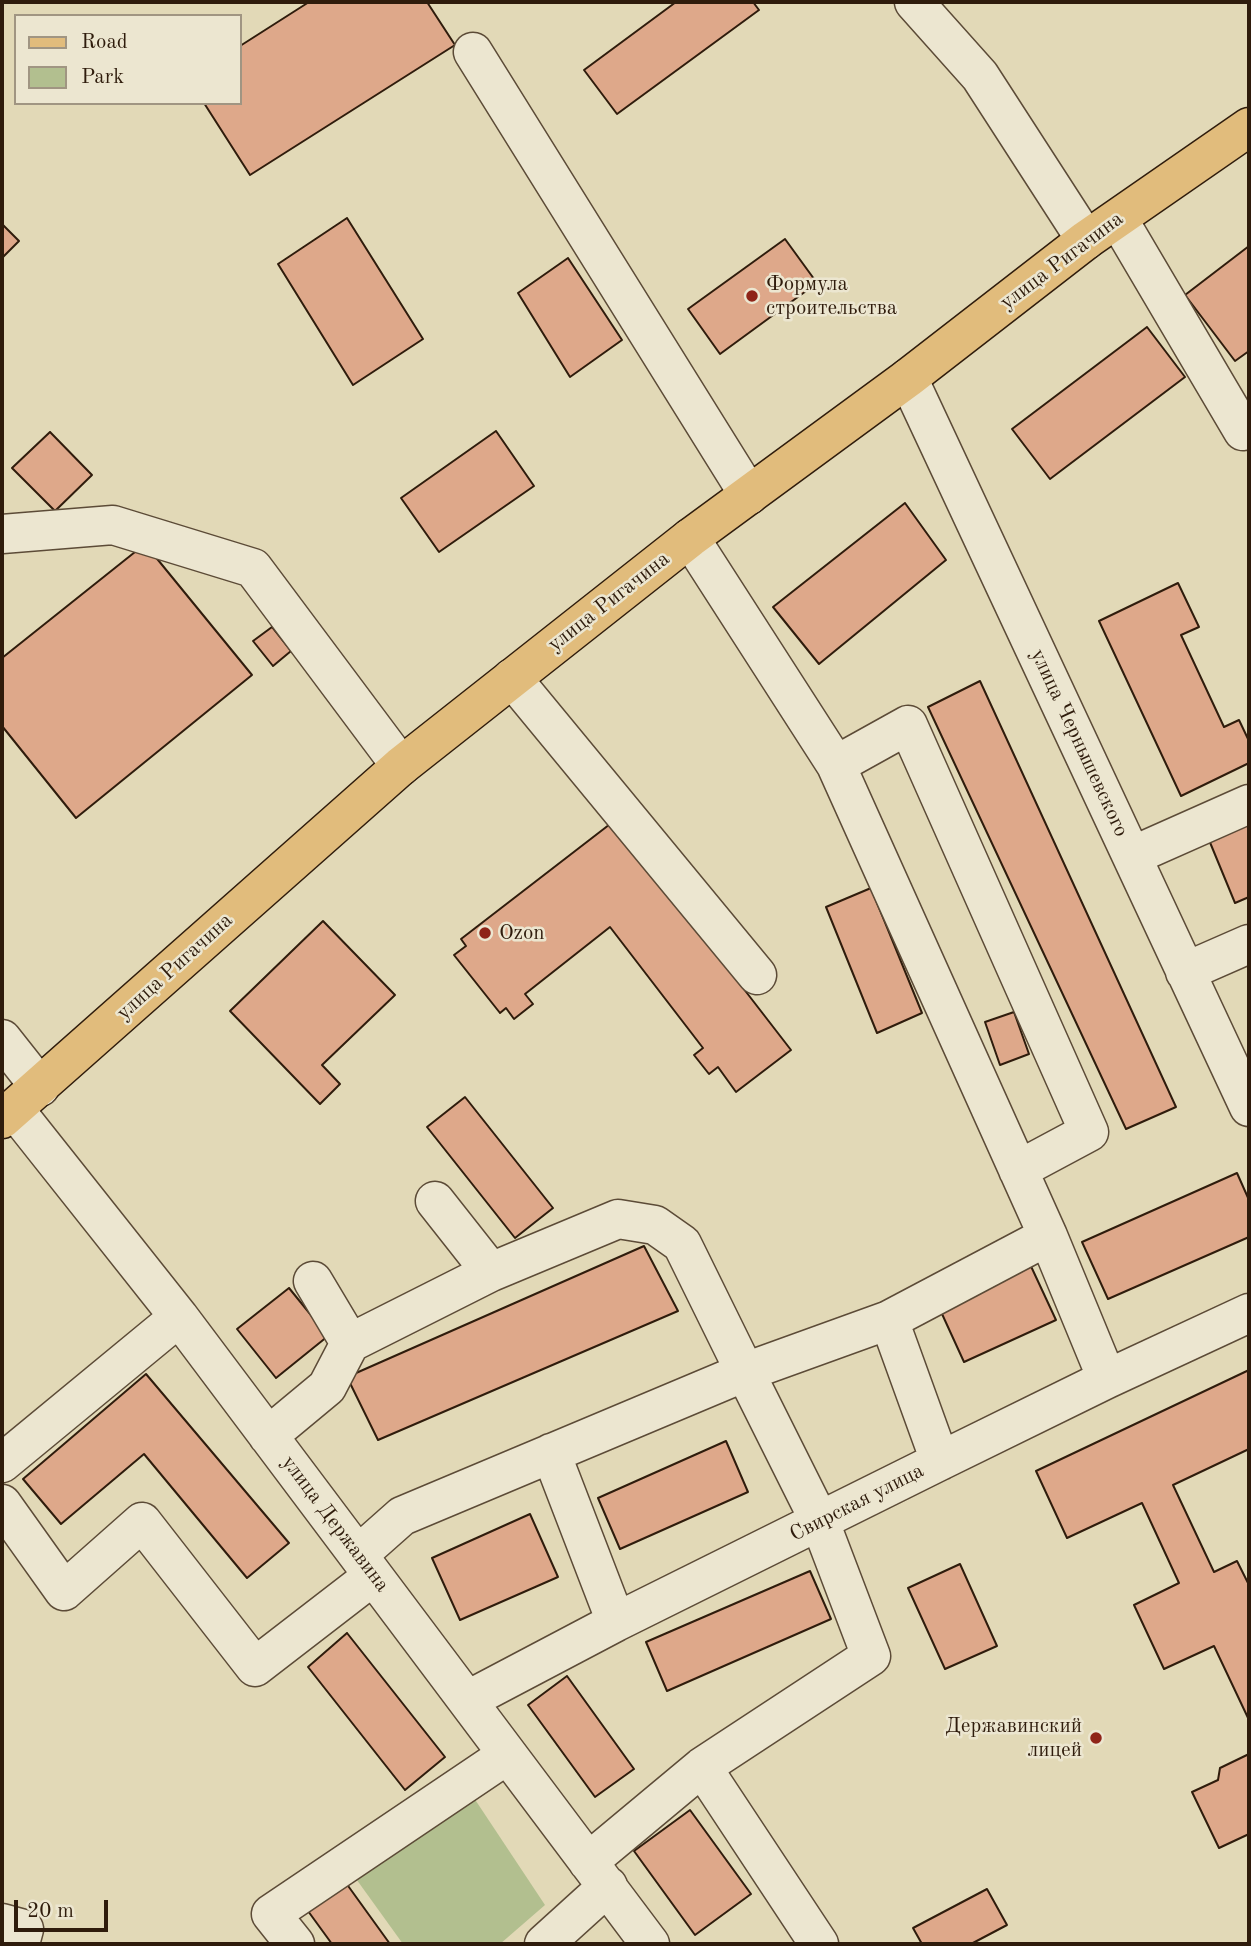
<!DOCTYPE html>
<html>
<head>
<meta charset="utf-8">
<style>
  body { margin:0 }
  #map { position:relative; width:1251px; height:1946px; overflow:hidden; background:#e2d9b7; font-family:"Old Standard TT",serif }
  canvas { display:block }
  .frame { position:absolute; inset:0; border:4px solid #2f1c0c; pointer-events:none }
  .legend { position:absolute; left:14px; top:14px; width:228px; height:91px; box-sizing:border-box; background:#ece6d0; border:2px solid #a09582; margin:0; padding:9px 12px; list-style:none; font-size:21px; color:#2f1c0c }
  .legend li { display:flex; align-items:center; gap:14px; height:35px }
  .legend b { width:35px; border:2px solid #a09582 }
  .scale { position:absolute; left:14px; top:1900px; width:94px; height:32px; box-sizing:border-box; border:4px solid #2f1c0c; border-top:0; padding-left:9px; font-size:21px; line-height:24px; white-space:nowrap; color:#2f1c0c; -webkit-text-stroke:5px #ece6d0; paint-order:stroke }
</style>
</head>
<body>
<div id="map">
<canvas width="1251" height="1946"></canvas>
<div class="frame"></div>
<ul class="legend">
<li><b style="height:9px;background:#e1bc7c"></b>Road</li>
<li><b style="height:19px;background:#b2bf8f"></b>Park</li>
</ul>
<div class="scale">20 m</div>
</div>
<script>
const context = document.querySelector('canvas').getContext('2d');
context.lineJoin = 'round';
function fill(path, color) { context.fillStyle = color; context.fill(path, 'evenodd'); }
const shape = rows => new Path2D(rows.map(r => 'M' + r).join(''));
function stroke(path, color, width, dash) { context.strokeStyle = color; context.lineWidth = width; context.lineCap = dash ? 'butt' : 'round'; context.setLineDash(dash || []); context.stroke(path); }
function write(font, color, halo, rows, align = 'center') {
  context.font = font + ' "Old Standard TT",serif'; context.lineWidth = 5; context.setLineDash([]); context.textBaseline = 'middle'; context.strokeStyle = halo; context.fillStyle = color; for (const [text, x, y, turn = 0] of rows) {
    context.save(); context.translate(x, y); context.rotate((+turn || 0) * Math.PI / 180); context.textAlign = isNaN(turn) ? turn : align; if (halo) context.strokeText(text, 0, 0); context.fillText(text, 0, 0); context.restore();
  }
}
fill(shape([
  [472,1795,545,1905,500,1944,403,1944,354,1876]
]), '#b2bf8f');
const building = shape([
  [309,2,427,2,455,45,250,175,204,103,240,103,240,46,309,2],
  [676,2,753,2,759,10,617,114,584,70,676,2],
  [347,218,423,339,353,385,278,264,347,218],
  [2,224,19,241,2,258,2,224],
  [785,239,817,283,720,354,688,309,785,239],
  [1249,246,1249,351,1235,361,1185,295,1249,246],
  [568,258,622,340,570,377,518,293,568,258],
  [1147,327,1185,377,1050,479,1012,429,1147,327],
  [496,431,534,486,439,552,401,498,496,431],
  [50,432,92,475,55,511,12,468,50,432],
  [905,503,946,560,819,664,773,607,905,503],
  [145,544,252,675,76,818,2,726,2,658,145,544],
  [1178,583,1199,627,1181,635,1224,727,1239,720,1249,741,1249,763,1181,796,1099,621,1178,583],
  [272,627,291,651,273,666,253,641,272,627],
  [980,681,1176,1107,1126,1129,928,707,980,681],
  [614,821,791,1050,736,1092,718,1067,709,1074,694,1055,703,1048,610,927,525,994,533,1004,514,1019,506,1008,500,1013,454,955,466,946,461,939,614,821],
  [1249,822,1249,897,1235,903,1209,840,1249,822],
  [871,888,922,1013,877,1033,826,907,871,888],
  [323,921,395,995,322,1065,340,1084,320,1104,230,1011,323,921],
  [1014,1012,1029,1054,1000,1065,985,1022,1014,1012],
  [465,1097,553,1208,515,1238,427,1127,465,1097],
  [1237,1173,1249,1200,1249,1237,1108,1299,1082,1242,1237,1173],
  [644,1246,678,1311,378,1440,347,1377,644,1246],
  [1029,1262,1056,1320,964,1362,937,1303,1029,1262],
  [289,1288,328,1336,276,1378,237,1329,289,1288],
  [1249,1370,1249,1449,1173,1485,1214,1572,1237,1561,1249,1585,1249,1720,1214,1646,1164,1669,1134,1605,1179,1583,1142,1503,1067,1538,1036,1471,1249,1370],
  [146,1374,289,1543,247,1578,144,1454,61,1524,23,1479,146,1374],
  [726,1441,748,1492,620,1549,598,1498,726,1441],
  [530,1514,558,1577,460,1620,432,1558,530,1514],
  [960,1564,997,1646,945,1669,908,1588,960,1564],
  [810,1571,831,1619,667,1691,646,1642,810,1571],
  [347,1633,445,1757,405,1790,308,1667,347,1633],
  [567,1676,634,1769,595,1797,528,1705,567,1676],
  [1249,1754,1249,1834,1219,1848,1192,1792,1218,1780,1220,1768,1249,1754],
  [690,1810,751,1894,695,1935,634,1851,690,1810],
  [346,1883,390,1944,332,1944,308,1911,346,1883],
  [987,1889,1007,1925,971,1944,922,1944,913,1928,987,1889]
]);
fill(building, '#dea88a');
stroke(building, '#2f1c0c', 2);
const minor = shape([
  [914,2,980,76,1086,240],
  [473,52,749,495],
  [1118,219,1243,431,1249,427],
  [908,378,1249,1107],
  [2,534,113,525,253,568,401,766],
  [690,538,836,765,1048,1236,1107,1379],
  [512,678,757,975],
  [836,765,908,725,1089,1132,1018,1170],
  [1132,856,1249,804],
  [1185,972,1249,944],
  [2,1039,40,1087],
  [14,1109,179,1317,650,1944],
  [435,1201,491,1272],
  [313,1281,350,1343],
  [889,1320,940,1461],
  [268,1436,327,1387,350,1343,491,1272,618,1219,655,1225,682,1244,745,1372,402,1516,358,1555],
  [551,1453,616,1622],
  [2,1463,179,1317],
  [2,1504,64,1591,142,1522,255,1667,373,1576],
  [468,1700,616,1622,940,1461,1107,1379,1249,1313],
  [702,1767,819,1944],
  [588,1862,702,1767,871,1656,820,1522,745,1372,889,1320,1048,1236],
  [2,1923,24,1929,20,1944],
  [295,1944,271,1914,507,1755],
  [544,1944,608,1886]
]);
const major = shape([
  [2,1119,401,766,690,538,908,378,1086,240,1249,127]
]);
stroke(minor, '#5c4b37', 41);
stroke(major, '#2f1c0c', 41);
stroke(minor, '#ece6d0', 38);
stroke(major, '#e1bc7c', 38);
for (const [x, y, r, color] of [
  [752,296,7,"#8f2418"],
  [485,933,7,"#8f2418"],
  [1096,1738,7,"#8f2418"]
]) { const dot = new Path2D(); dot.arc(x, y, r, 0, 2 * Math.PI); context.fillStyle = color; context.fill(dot); stroke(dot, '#ece6d0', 2.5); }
write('21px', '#2f1c0c', '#ece6d0', [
  ["улица Ригачина",1062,261,-37],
  ["улица Ригачина",609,602,-38],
  ["улица Чернышевского",1079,743,65],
  ["улица Ригачина",175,967,-42],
  ["Свирская улица",857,1503,-27],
  ["улица Державина",335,1524,53]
]);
write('21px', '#2f1c0c', '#ece6d0', [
  ["Формула",766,284],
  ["строительства",766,308],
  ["Ozon",499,933],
  ["Державинский",1082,1726,"right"],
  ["лицей",1082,1750,"right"]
], 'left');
</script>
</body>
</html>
